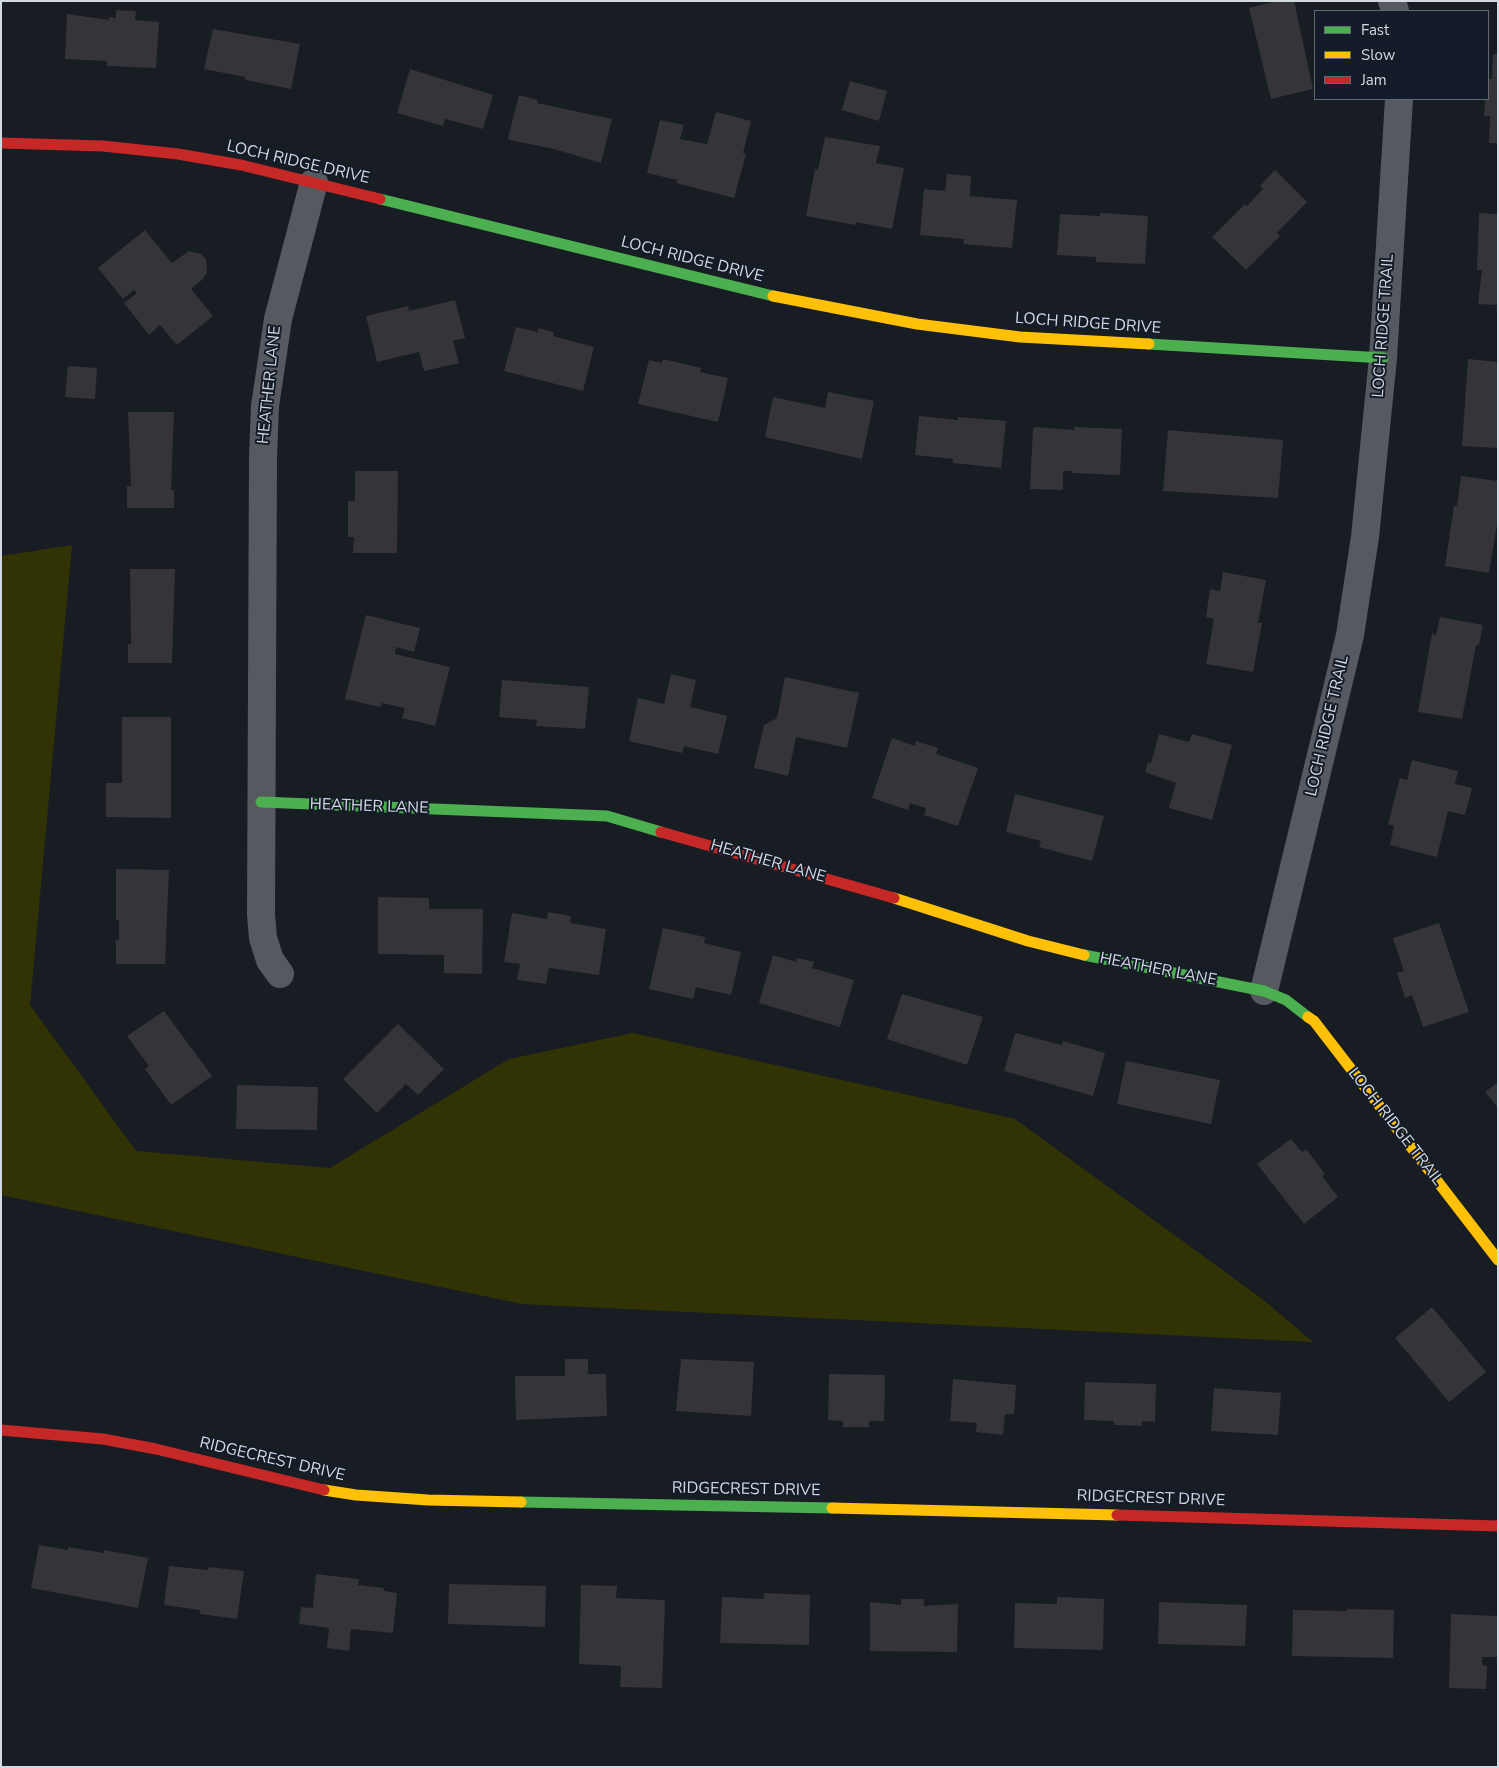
<!DOCTYPE html>
<html>
<head>
<meta charset="utf-8">
<style>
  body { margin:0 }
  #map { position:relative; width:1499px; height:1768px; overflow:hidden; background:#181d23; font-family:"Nunito Sans",sans-serif }
  canvas { display:block }
  .frame { position:absolute; inset:0; border:2px solid #d3d9e1; pointer-events:none }
  .legend { position:absolute; left:1314px; top:10px; width:175px; height:90px; box-sizing:border-box; background:#131c28; border:1px solid #606872; margin:0; padding:6px 9px; list-style:none; font-size:15px; color:#d3d9e1 }
  .legend li { display:flex; align-items:center; gap:10px; height:25px }
  .legend b { width:25px; border:1px solid #606872 }
</style>
</head>
<body>
<div id="map">
<canvas width="1499" height="1768"></canvas>
<div class="frame"></div>
<ul class="legend">
<li><b style="height:6px;background:#4caf50"></b>Fast</li>
<li><b style="height:6px;background:#ffc107"></b>Slow</li>
<li><b style="height:6px;background:#c62828"></b>Jam</li>
</ul>
</div>
<script>
const context = document.querySelector('canvas').getContext('2d');
context.lineJoin = 'round';
function fill(path, color) { context.fillStyle = color; context.fill(path, 'evenodd'); }
const shape = rows => new Path2D(rows.map(r => 'M' + r).join(''));
function stroke(path, color, width, dash) { context.strokeStyle = color; context.lineWidth = width; context.lineCap = dash ? 'butt' : 'round'; context.setLineDash(dash || []); context.stroke(path); }
function write(font, color, halo, rows, align = 'center') {
  context.font = font + ' "Nunito Sans",sans-serif'; context.lineWidth = 4; context.setLineDash([]); context.textBaseline = 'middle'; context.strokeStyle = halo; context.fillStyle = color; for (const [text, x, y, turn = 0] of rows) {
    context.save(); context.translate(x, y); context.rotate((+turn || 0) * Math.PI / 180); context.textAlign = isNaN(turn) ? turn : align; if (halo) context.strokeText(text, 0, 0); context.fillText(text, 0, 0); context.restore();
  }
}
fill(shape([
  [72,545,30,1005,136,1151,330,1168,509,1059,633,1033,1015,1119,1261,1298,1313,1342,522,1304,1,1195,1,556]
]), '#323305');
fill(shape([
  [1277,1,1294,1,1313,89,1271,99,1249,8],
  [116,10,136,11,135,20,159,22,156,68,107,66,107,61,65,59,67,14,109,20,109,17,116,18],
  [213,29,300,44,291,89,245,80,245,77,204,69],
  [1493,54,1498,54,1498,143,1489,143,1490,116,1484,116,1485,99,1488,99,1488,79,1492,79],
  [410,69,493,95,483,129,445,119,443,126,397,113],
  [850,81,887,91,879,121,842,110],
  [519,95,538,100,537,103,612,119,601,163,554,149,510,140,508,138],
  [716,112,751,121,743,153,746,154,734,198,676,183,677,180,647,173,660,120,684,125,680,139,707,144],
  [825,137,880,146,876,163,904,168,892,229,856,222,855,225,806,216,815,169,818,170],
  [1275,170,1307,202,1277,233,1280,236,1246,270,1212,237,1245,204,1247,206,1263,189,1260,186],
  [947,174,971,176,970,196,1017,200,1012,248,963,244,964,239,920,235,924,189,945,191],
  [1100,213,1148,216,1145,264,1096,262,1096,257,1057,255,1060,214,1100,216],
  [1479,213,1498,214,1498,305,1478,304,1482,270,1477,270],
  [145,230,172,263,189,251,201,254,206,259,207,272,203,279,191,289,213,316,177,345,160,325,149,335,124,303,137,293,134,290,123,299,98,268],
  [455,300,465,338,453,341,459,363,424,371,419,352,377,362,366,316,408,306,409,311],
  [516,327,538,332,538,328,554,332,553,336,594,347,583,391,504,371],
  [663,359,701,368,700,372,728,378,718,422,638,404,649,360,662,363],
  [1468,359,1498,362,1498,448,1462,446],
  [68,366,97,368,95,399,65,397],
  [828,392,874,401,862,459,765,437,773,397,825,408],
  [128,412,174,412,171,490,174,490,174,508,127,508,127,486,131,486],
  [919,416,958,420,958,417,1006,421,1001,468,953,463,953,459,915,455],
  [1036,427,1074,430,1074,427,1122,429,1120,475,1072,473,1072,471,1063,471,1063,490,1030,489,1033,428],
  [1168,430,1283,440,1278,498,1163,491],
  [355,471,398,471,397,553,353,553,354,537,348,537,348,501,355,501],
  [1461,476,1498,481,1498,518,1489,573,1445,566,1454,506,1457,506],
  [130,569,175,569,172,663,128,663,128,644,131,644],
  [1223,572,1266,580,1258,623,1262,623,1253,672,1206,664,1214,619,1206,617,1210,589,1220,591],
  [366,615,420,628,414,652,396,647,395,654,450,667,435,726,402,718,405,708,382,703,380,707,345,699],
  [1440,617,1483,625,1479,645,1476,645,1462,719,1418,712,1432,634,1436,635],
  [671,674,696,680,690,707,727,716,718,754,684,746,682,753,629,741,638,698,664,704],
  [785,677,859,693,847,748,796,737,788,776,754,768,764,725,777,718],
  [502,680,589,687,585,729,536,726,537,720,499,717],
  [122,717,171,717,171,818,106,817,106,783,122,783],
  [1159,734,1189,742,1192,734,1232,745,1212,820,1169,808,1176,783,1145,772,1148,762,1151,763],
  [892,738,915,746,916,741,938,748,936,754,978,768,958,826,924,815,926,808,910,803,908,810,872,798],
  [1412,760,1458,771,1455,784,1472,788,1465,815,1448,811,1437,857,1390,845,1394,826,1388,824,1400,778,1407,780],
  [1015,794,1104,816,1092,861,1039,847,1041,841,1006,832],
  [116,869,169,870,165,964,116,964,116,940,119,940,119,920,116,920],
  [378,897,429,898,429,909,483,909,482,974,444,973,444,955,378,954],
  [548,912,571,916,570,923,606,929,599,975,549,968,546,984,517,980,520,964,504,962,512,913,547,919],
  [1439,923,1469,1012,1423,1027,1412,995,1405,998,1397,973,1404,971,1393,938],
  [663,928,705,937,704,943,741,952,731,995,696,987,693,999,649,989],
  [773,955,796,962,797,958,814,962,812,968,854,980,840,1027,759,1003],
  [902,994,983,1017,967,1065,887,1039],
  [164,1011,212,1076,171,1105,145,1069,149,1066,127,1036],
  [398,1024,444,1069,418,1095,406,1084,377,1113,343,1079],
  [1015,1033,1062,1045,1063,1041,1105,1053,1093,1096,1004,1071],
  [1126,1061,1220,1080,1211,1124,1117,1104],
  [1498,1082,1498,1108,1485,1092],
  [237,1085,318,1087,317,1130,236,1129],
  [1291,1139,1302,1152,1306,1149,1325,1174,1322,1176,1338,1197,1304,1224,1257,1164],
  [1432,1307,1486,1372,1449,1402,1395,1338],
  [565,1359,588,1359,588,1374,606,1374,607,1416,516,1420,515,1376,565,1376],
  [681,1359,754,1362,751,1416,676,1411],
  [829,1374,885,1375,884,1421,869,1421,869,1427,843,1427,843,1421,828,1420],
  [953,1379,1016,1385,1014,1414,1005,1414,1003,1435,976,1432,977,1423,950,1421],
  [1085,1382,1156,1384,1155,1422,1142,1421,1142,1426,1114,1425,1114,1421,1084,1420],
  [1214,1388,1281,1393,1278,1435,1211,1431],
  [39,1545,68,1550,68,1547,104,1553,104,1550,148,1558,138,1608,31,1588],
  [169,1566,208,1570,209,1567,244,1571,237,1619,200,1614,200,1610,164,1605],
  [316,1574,359,1579,358,1585,384,1588,384,1591,397,1593,393,1633,351,1629,349,1651,327,1648,329,1628,299,1624,301,1607,313,1608],
  [449,1584,546,1586,545,1627,448,1624],
  [581,1585,617,1586,616,1598,665,1600,662,1688,620,1687,621,1666,579,1664],
  [764,1593,810,1595,809,1645,720,1643,722,1597,764,1599],
  [1057,1597,1104,1599,1103,1650,1014,1648,1015,1603,1057,1604],
  [901,1599,924,1599,924,1606,958,1604,957,1652,870,1651,870,1602,901,1605],
  [1159,1602,1247,1605,1245,1646,1158,1644],
  [1347,1609,1394,1610,1393,1658,1292,1656,1293,1610,1347,1611],
  [1451,1614,1498,1616,1498,1657,1482,1657,1482,1665,1487,1666,1486,1689,1449,1688]
]), '#343439');
stroke(shape([
  [1392,1,1395,11],
  [280,974,270,960,263,938,261,914,263,457,265,406,278,319,314,182],
  [1264,991,1350,635,1365,537,1383,358,1399,99]
]), '#565a60', 28);
stroke(shape([
  [380,199,773,296],
  [1149,344,1383,358],
  [261,802,607,816,661,832],
  [1084,955,1264,991,1286,1000,1308,1017],
  [521,1502,832,1508]
]), '#4caf50', 11);
stroke(shape([
  [773,296,917,324,1020,337,1149,344],
  [894,898,1028,941,1084,955],
  [1308,1017,1314,1021,1498,1260],
  [324,1490,356,1495,428,1500,521,1502],
  [832,1508,1117,1515]
]), '#ffc107', 11);
stroke(shape([
  [1,143,103,146,178,154,241,165,380,199],
  [661,832,894,898],
  [1,1430,103,1439,156,1449,324,1490],
  [1117,1515,1498,1526]
]), '#c62828', 11);
write('16px', '#d3d9e1', '#131c28', [
  ["LOCH RIDGE DRIVE",298,163,13],
  ["LOCH RIDGE DRIVE",692,260,14],
  ["LOCH RIDGE DRIVE",1088,324,4],
  ["LOCH RIDGE TRAIL",1384,326,-86],
  ["HEATHER LANE",270,385,-84],
  ["LOCH RIDGE TRAIL",1328,726,-77],
  ["HEATHER LANE",369,807,2],
  ["HEATHER LANE",768,862,16],
  ["HEATHER LANE",1158,970,11],
  ["LOCH RIDGE TRAIL",1395,1127,52],
  ["RIDGECREST DRIVE",272,1460,13],
  ["RIDGECREST DRIVE",746,1490,1],
  ["RIDGECREST DRIVE",1151,1499,2]
]);
</script>
</body>
</html>
